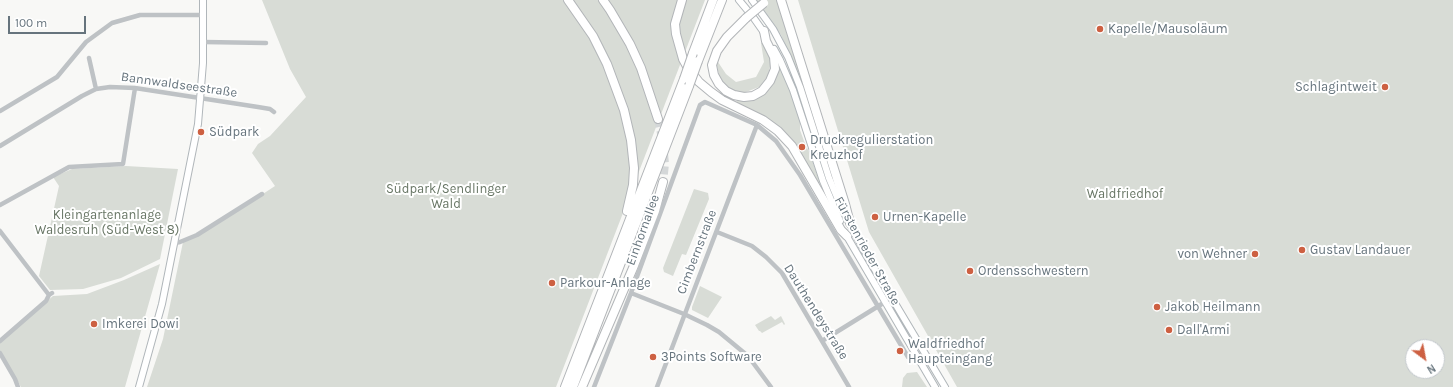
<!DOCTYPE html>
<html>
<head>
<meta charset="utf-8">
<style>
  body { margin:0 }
  #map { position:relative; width:1453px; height:387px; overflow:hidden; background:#f8f8f6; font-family:Karla,sans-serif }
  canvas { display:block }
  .north { position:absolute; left:1405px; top:339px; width:40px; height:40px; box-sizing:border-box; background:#fff; border:1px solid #c2c7cb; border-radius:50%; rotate:148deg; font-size:11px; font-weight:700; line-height:16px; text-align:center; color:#66747d }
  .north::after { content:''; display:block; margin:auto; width:14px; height:18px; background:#cd6042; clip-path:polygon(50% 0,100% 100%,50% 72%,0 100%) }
  .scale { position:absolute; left:8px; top:16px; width:78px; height:18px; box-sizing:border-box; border:2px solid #66747d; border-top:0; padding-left:5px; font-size:12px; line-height:14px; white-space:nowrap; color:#66747d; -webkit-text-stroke:3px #fff; paint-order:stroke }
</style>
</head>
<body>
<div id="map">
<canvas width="1453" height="387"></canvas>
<div class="north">N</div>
<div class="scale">100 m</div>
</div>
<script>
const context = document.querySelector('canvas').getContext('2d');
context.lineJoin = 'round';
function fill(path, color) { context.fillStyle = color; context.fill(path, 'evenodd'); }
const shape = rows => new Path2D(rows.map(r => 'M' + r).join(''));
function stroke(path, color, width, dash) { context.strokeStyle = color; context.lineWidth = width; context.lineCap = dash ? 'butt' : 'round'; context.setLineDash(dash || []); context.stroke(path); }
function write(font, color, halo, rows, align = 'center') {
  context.font = font + ' Karla,sans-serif'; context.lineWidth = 4; context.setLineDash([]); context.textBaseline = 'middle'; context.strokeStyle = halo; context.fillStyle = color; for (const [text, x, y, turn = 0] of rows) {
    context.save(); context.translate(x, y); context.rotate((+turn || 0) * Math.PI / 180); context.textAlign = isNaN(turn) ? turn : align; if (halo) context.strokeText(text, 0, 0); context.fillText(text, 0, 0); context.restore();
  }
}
fill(shape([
  [262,0,705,0,556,387,147,387,163,339,183,242,237,211,275,186,252,153,258,144,270,136,306,97,290,69],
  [755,0,778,0,810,104,781,35,763,9],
  [798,0,1453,0,1453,387,957,387,869,232],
  [1413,347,1437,347,1437,371,1413,371],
  [764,42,770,58,770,67,767,79,759,87,746,92,736,92,728,88,720,78,716,63,718,62,726,74,736,82,756,77,764,62,761,43],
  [779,64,792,96,800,120,800,130,804,141,810,154,820,183,818,184,795,147,736,103,737,100,751,99,764,94,775,81],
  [126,166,178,169,160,259,121,278,83,289,50,290,39,276,59,186,53,177,72,169],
  [694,189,708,193,709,199,686,255,682,254,673,276,664,272,663,268],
  [160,264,125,387,21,387,0,351,0,342,53,296,87,294,124,280],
  [700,286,722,297,708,318,692,310,692,307],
  [771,316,775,320,781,316,785,324,784,325,782,322,762,333,760,331,759,331,755,325],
  [917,372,927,387,902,387,903,378,907,373]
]), '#d8dcd6');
stroke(shape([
  [658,119,663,143,665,164,663,182]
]), '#d4d7d8', 8, [8, 4]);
const secondary = shape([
  [739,0,753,17,765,34],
  [752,0,773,29,788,57,800,87,829,178,842,209,874,268,945,387],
  [774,49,780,60,793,90,823,181,840,221],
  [845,233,935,387],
  [139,387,162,304,198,124,203,63,203,0]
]);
const highway = shape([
  [568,0,593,36,607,64,624,110,631,140,634,168,633,185,627,211],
  [603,0,610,10,630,44,641,68,658,119],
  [682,0,675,24,676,34,683,59,688,68,699,82,711,92,722,100,763,120,778,131,792,146,841,230,847,236],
  [781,0,845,204,850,223],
  [746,18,727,37,717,51,712,65,714,75,719,84,726,91,734,95,744,97,753,96,762,91,770,81,775,69,774,57,766,41,764,31],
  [693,53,713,0],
  [698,61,722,0],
  [565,387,684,79],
  [573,387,689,86],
  [582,387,633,268,655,211,663,182]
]);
stroke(secondary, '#b0b6ba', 8);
stroke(highway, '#b2b5b8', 10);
stroke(shape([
  [204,42,266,43],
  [89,58,96,89],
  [0,111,57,77,86,42,112,23,140,15,203,15],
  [0,146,82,96,96,89,110,87,135,88,258,107,270,109,274,112],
  [0,205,69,167,123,164,135,88],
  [0,231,49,295],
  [717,232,752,246,766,257,782,273,849,387],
  [175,243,180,242,197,235,262,194],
  [631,293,684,314,707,325,719,332,748,356,771,387],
  [0,341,46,301,49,295,52,293],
  [822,341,885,302],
  [0,353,15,379,18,387],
  [594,387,631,293,700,105,705,102,757,125,776,141,800,175,908,357,917,362,921,363],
  [657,387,757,125]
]), '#bec2c5', 4.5);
stroke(secondary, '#fff', 6);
stroke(highway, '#fff', 8);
const highwayBridge = shape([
  [746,18,764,3],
  [684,79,693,53],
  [689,86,698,61]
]);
stroke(highwayBridge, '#b2b5b8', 10, []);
stroke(highwayBridge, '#fff', 8);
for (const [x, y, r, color] of [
  [1100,29,4,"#cd6042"],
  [1385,87,4,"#cd6042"],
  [201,132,4,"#cd6042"],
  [802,147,4,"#cd6042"],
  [875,217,4,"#cd6042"],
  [1302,250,4,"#cd6042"],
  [1255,254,4,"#cd6042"],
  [970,271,4,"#cd6042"],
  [552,283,4,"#cd6042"],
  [1157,307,4,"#cd6042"],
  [94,324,4,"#cd6042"],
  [1169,330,4,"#cd6042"],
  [900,351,4,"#cd6042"],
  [653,357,4,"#cd6042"]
]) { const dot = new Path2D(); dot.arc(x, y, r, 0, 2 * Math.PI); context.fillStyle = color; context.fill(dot); stroke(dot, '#fff', 1.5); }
write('13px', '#66747d', '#fff', [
  ["Kapelle/Mausoläum",1108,29],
  ["Schlagintweit",1377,87,"right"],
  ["Südpark",209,132],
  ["Druckregulierstation",810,140],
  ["Kreuzhof",810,155],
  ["Urnen-Kapelle",883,217],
  ["Gustav Landauer",1310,250],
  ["von Wehner",1247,254,"right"],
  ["Ordensschwestern",978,271],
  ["Parkour-Anlage",560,283],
  ["Jakob Heilmann",1165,307],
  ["Imkerei Dowi",102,324],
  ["Dall'Armi",1177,330],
  ["Waldfriedhof",908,344],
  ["Haupteingang",908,359],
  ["3Points Software",661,357]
], 'left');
write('13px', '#66747d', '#fff', [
  ["Bannwaldseestraße",179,85,8],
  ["Einhornallee",643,230,-70],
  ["Fürstenrieder Straße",867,251,61],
  ["Cimbernstraße",697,252,-69],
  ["Dauthendeystraße",816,312,58]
]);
write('13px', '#687665', '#fff', [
  ["Südpark/Sendlinger",446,189],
  ["Wald",446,204],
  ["Waldfriedhof",1125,194],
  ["Kleingartenanlage",107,215],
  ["Waldesruh (Süd-West 8)",107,230]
]);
</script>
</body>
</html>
